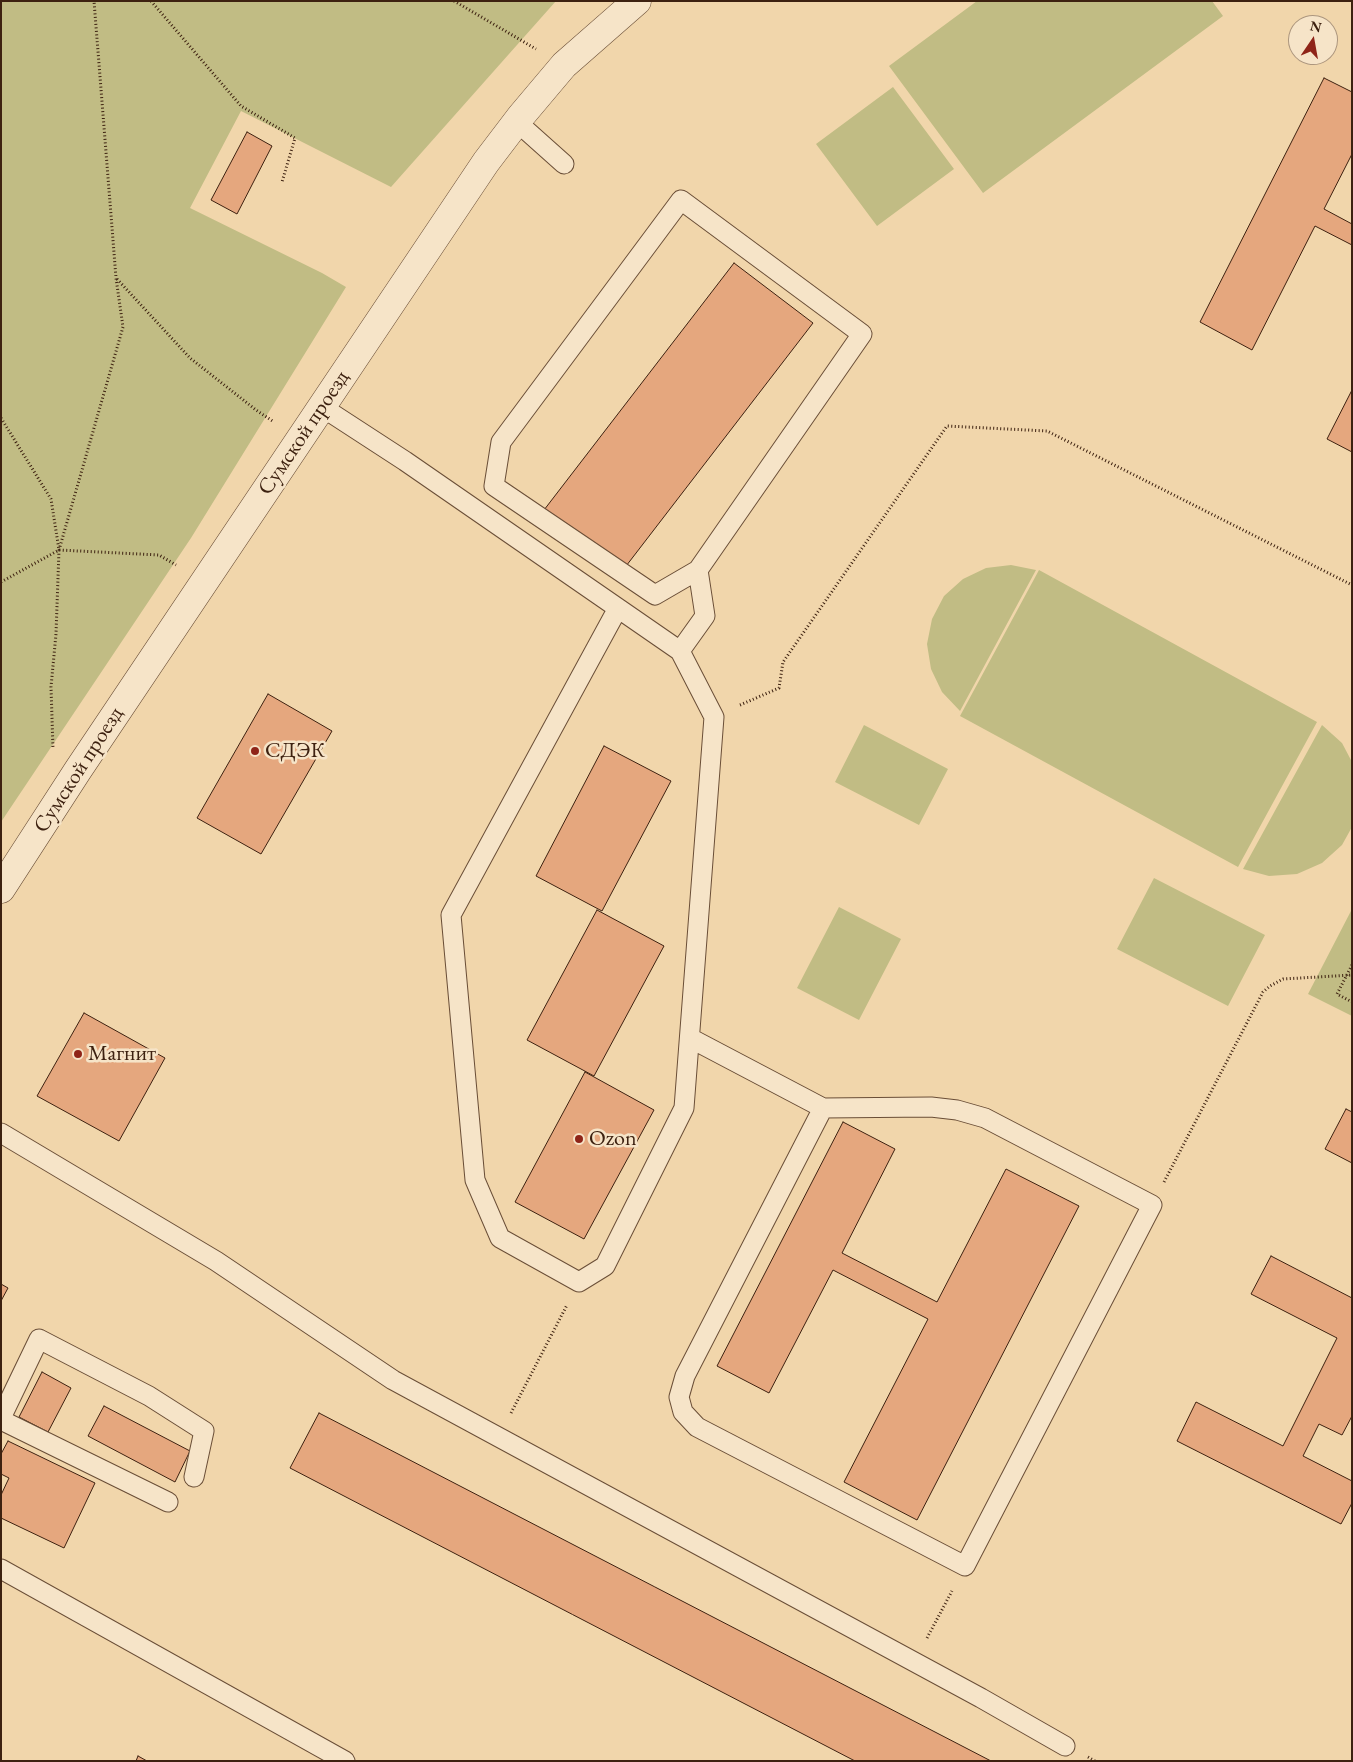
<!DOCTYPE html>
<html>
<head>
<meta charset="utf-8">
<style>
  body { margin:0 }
  #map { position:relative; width:1353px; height:1762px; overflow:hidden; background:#f1d6ab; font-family:"EB Garamond",serif }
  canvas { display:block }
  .frame { position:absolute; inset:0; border:2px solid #3d2110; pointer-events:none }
  .north { position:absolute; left:1288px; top:15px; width:50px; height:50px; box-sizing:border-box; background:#f6e4c8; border:1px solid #ac967e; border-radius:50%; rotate:12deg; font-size:14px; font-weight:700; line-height:20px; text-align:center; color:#3d2110 }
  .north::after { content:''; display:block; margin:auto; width:18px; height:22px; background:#8f2418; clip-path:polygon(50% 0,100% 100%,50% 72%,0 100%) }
</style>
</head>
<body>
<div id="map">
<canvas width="1353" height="1762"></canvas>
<div class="frame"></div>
<div class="north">N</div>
</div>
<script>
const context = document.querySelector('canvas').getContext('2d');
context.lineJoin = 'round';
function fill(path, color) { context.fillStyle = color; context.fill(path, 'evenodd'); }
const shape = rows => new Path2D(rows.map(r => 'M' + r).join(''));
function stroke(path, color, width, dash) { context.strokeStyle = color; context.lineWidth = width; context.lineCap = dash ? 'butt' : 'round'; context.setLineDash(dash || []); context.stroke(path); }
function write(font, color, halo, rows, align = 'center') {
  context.font = font + ' "EB Garamond",serif'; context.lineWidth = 5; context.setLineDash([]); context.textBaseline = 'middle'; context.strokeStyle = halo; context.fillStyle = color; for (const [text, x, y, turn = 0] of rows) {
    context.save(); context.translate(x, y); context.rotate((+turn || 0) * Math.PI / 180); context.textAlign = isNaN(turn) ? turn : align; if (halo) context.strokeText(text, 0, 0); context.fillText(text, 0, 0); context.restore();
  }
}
fill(shape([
  [1,1,556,1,391,187,241,111,190,208,322,273,346,287,191,538,1,822],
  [977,1,1212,1,1223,16,983,193,889,66],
  [893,87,954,169,877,226,816,144],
  [1011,565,1036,570,960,711,942,692,931,669,927,644,932,619,944,596,963,579,986,568],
  [1039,570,1317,722,1238,867,960,716],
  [864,725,948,769,919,825,835,782],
  [1322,725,1342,743,1352,762,1352,827,1342,845,1322,863,1297,874,1269,876,1243,869],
  [1154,878,1265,935,1228,1006,1117,949],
  [839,907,901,939,859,1020,797,988],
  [1352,909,1352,1016,1308,994]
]), '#c1bc84');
const building = shape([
  [1324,78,1352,92,1352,154,1324,209,1352,224,1352,245,1315,226,1252,350,1200,322,1324,78],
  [247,132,272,146,237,214,211,200,247,132],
  [734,263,813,323,623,570,544,510,734,263],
  [1352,390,1352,452,1327,439,1352,390],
  [268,694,332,731,261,854,197,818,268,694],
  [604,746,671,781,602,911,536,876,604,746],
  [597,910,664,946,594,1076,527,1040,597,910],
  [84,1013,165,1058,119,1141,37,1096,84,1013],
  [585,1072,654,1110,584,1239,515,1202,585,1072],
  [1346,1109,1352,1112,1352,1163,1325,1149,1346,1109],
  [843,1122,895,1149,842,1253,937,1302,1006,1169,1079,1206,917,1520,844,1482,928,1319,833,1270,769,1393,717,1366,843,1122],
  [1271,1256,1352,1298,1352,1416,1342,1435,1319,1424,1303,1456,1352,1481,1352,1503,1341,1524,1177,1441,1196,1402,1283,1446,1337,1338,1251,1294,1271,1256],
  [1,1284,8,1288,1,1301,1,1284],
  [42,1372,71,1388,48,1432,19,1417,42,1372],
  [104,1406,190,1451,175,1482,88,1436,104,1406],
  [319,1413,991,1761,855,1761,290,1468,319,1413],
  [8,1441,95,1483,64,1548,1,1518,1,1495,9,1478,1,1474,1,1454,8,1441],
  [138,1756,147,1761,136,1761,138,1756]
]);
fill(building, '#e5a77e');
stroke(building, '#3d2110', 1);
const service = shape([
  [517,122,564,164],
  [322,407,405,461,680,651],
  [618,608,451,915,475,1180,500,1238,579,1282,605,1266,684,1108,714,717,680,651,705,616,698,570,862,334,681,200,501,442,494,486,655,595,698,570],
  [690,1038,823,1108,931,1107,957,1110,985,1118,1152,1205,965,1566,697,1427,683,1412,679,1397,685,1376,823,1108],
  [1,1133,216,1261,393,1380,981,1698,1065,1746],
  [1,1418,39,1339,149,1396,204,1431,194,1477],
  [1,1420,168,1502],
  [1,1569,345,1761]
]);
const tertiary = shape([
  [1,889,78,770,486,162,521,116,564,65,637,1]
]);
stroke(service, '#6a4e37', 21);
stroke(tertiary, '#6a4e37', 29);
stroke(shape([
  [151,1,241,106,295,138,282,182],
  [454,1,536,49],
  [117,279,190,358,256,410,274,422],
  [1,418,51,499,59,550,56,634,51,687,53,749],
  [59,550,123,327,116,278,94,1],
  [1,582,59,550,159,555,176,565],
  [740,705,779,688,783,662,947,426,1047,431,1352,585],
  [1352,965,1337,994,1352,1002],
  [1164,1182,1263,992,1270,986,1283,979,1352,975],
  [511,1413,567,1305],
  [927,1638,952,1591],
  [1088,1757,1095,1761]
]), '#3d2110', 3, [1, 2.5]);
stroke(service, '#f6e4c8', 19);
stroke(tertiary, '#f6e4c8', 28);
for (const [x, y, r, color] of [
  [255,751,5,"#8f2418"],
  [78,1054,5,"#8f2418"],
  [579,1139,5,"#8f2418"]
]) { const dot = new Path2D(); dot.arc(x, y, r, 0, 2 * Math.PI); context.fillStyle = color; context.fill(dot); stroke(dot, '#f6e4c8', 2); }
write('22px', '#3d2110', '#f6e4c8', [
  ["Сумской проезд",304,433,-56],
  ["Сумской проезд",79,770,-57]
]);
write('22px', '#3d2110', '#f6e4c8', [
  ["СДЭК",265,751],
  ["Магнит",88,1054],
  ["Ozon",589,1139]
], 'left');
</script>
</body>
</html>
